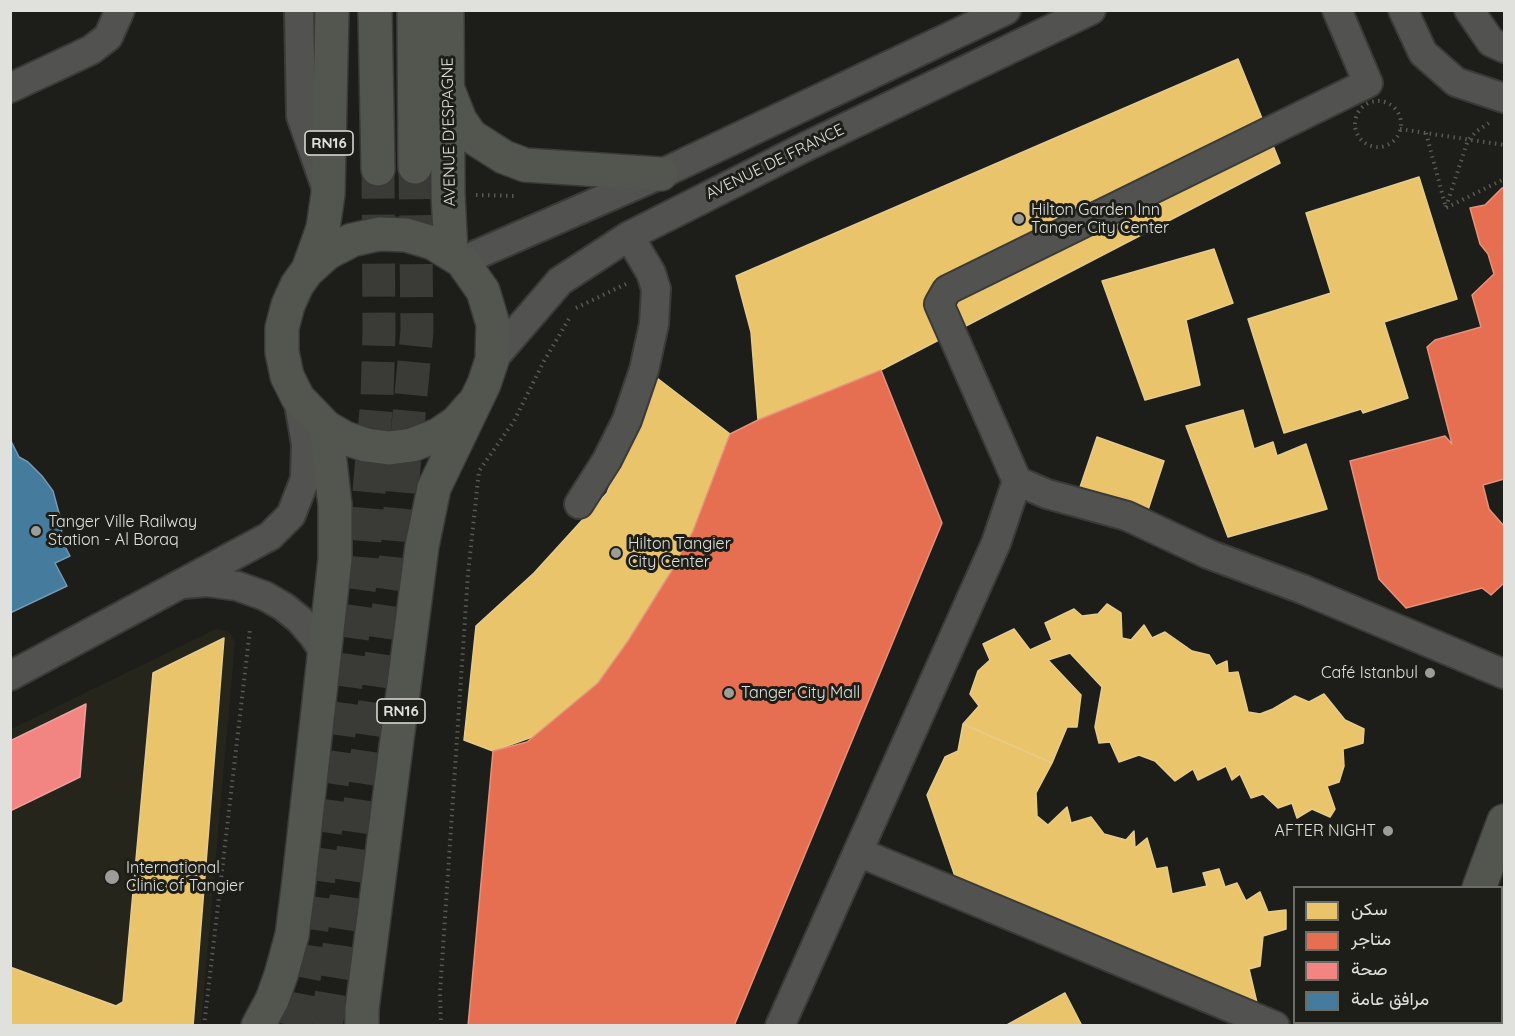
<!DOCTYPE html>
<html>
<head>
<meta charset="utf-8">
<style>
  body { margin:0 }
  #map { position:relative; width:1515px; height:1036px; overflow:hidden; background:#1d1d1a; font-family:Quicksand,Vazirmatn,sans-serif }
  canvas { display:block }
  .frame { position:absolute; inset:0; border:12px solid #e0e0dc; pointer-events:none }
  .legend { position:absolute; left:1293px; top:886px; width:210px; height:138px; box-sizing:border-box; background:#1e1e19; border:2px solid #6c6c67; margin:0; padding:8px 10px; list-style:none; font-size:18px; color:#e0e0dc }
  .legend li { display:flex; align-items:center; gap:12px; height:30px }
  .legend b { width:30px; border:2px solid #6c6c67 }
</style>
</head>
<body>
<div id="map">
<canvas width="1515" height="1036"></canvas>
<div class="frame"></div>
<ul class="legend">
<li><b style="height:16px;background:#e9c46a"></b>سكن</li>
<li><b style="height:16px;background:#e76f51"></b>متاجر</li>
<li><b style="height:16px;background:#f28482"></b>صحة</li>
<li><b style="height:16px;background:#457b9d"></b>مرافق عامة</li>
</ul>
</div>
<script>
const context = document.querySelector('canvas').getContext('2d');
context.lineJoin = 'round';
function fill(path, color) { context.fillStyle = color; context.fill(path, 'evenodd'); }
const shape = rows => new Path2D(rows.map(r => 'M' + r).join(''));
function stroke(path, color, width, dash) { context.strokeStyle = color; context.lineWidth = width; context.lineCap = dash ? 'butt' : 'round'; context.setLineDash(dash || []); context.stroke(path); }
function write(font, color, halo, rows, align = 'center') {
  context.font = font + ' Quicksand,sans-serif'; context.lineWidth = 6; context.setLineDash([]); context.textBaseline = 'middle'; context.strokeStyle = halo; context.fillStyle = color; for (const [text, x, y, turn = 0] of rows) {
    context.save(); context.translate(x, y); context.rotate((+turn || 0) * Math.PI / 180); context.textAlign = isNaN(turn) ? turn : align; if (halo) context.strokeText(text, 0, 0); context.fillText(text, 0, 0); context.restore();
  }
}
fill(shape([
  [216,629,227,631,231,634,235,643,201,1025,11,1026,11,729]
]), '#25251b');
const homes = shape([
  [1238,59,1280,163,881,370,758,420,751,332,736,276,1238,59],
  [1419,177,1457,299,1384,322,1408,398,1363,413,1361,409,1284,433,1248,319,1331,293,1306,213,1419,177],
  [1214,249,1233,303,1186,320,1200,385,1145,400,1102,281,1214,249],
  [653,375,730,434,693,531,671,572,628,641,598,683,535,736,493,751,464,740,476,626,534,573,607,493,653,375],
  [1243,410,1254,449,1273,442,1277,456,1306,444,1327,509,1228,537,1186,426,1243,410],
  [1097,437,1164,461,1144,522,1076,499,1097,437],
  [1107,604,1121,613,1122,638,1131,640,1144,625,1152,638,1165,632,1192,651,1209,655,1216,666,1227,661,1228,673,1238,672,1248,712,1260,714,1273,709,1295,696,1309,702,1324,694,1345,720,1364,729,1363,743,1343,749,1344,766,1339,782,1327,786,1335,809,1330,817,1312,809,1297,818,1292,803,1278,808,1263,794,1251,798,1240,774,1232,780,1226,766,1198,780,1193,769,1175,781,1155,761,1139,755,1119,762,1110,742,1099,743,1095,727,1102,687,1070,653,1048,660,1081,695,1077,727,1067,727,1052,763,963,724,979,706,970,694,978,671,990,660,983,644,1014,629,1030,650,1052,640,1045,623,1074,609,1082,616,1098,614,1107,604],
  [224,638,193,1026,10,1026,10,967,116,1006,123,1002,153,673,224,638],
  [963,724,1052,763,1036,793,1037,816,1048,825,1067,807,1071,823,1091,817,1104,834,1126,840,1134,831,1135,848,1147,838,1156,869,1167,867,1172,894,1207,886,1203,873,1219,869,1225,887,1237,883,1246,901,1260,892,1268,912,1286,910,1286,929,1263,936,1260,966,1249,969,1257,1003,1246,1007,1172,986,1160,961,1137,954,1021,929,1013,901,1002,903,959,888,927,795,945,757,958,751,963,724],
  [1065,993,1082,1026,1005,1026,1065,993]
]);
fill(homes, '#e9c46a');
stroke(homes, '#e6cc8c', 1.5);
const shops = shape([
  [1502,188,1504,188,1504,479,1483,485,1489,509,1504,526,1504,583,1491,595,1482,588,1406,608,1379,579,1350,461,1445,436,1452,444,1427,347,1435,340,1481,327,1472,295,1494,274,1488,254,1480,244,1470,208,1485,205,1502,188],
  [881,370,942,523,734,1026,468,1026,493,751,527,742,598,683,628,641,671,572,693,531,730,434,758,420,881,370]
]);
fill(shops, '#e76f51');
stroke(shops, '#e5917b', 1.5);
const health = shape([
  [86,704,80,777,10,811,10,741,86,704]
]);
fill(health, '#f28482');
stroke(health, '#eda09d', 1.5);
const public = shape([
  [11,441,19,457,28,462,42,476,53,491,62,524,61,539,70,556,55,563,67,586,10,613,11,441]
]);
fill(public, '#457b9d');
stroke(public, '#7499b0', 1.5);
stroke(shape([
  [295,1026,307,963,363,562,377,398,379,331,378,169],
  [326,1026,336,967,395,563,417,331,415,167]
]), '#3a3a37', 33, [33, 16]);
const minor = shape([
  [299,10,301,116,325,184],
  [1403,10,1423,53,1456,82,1504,98],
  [1469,10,1491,42,1504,48],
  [10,88,91,50,108,37,120,10],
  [462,261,661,174,1006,10],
  [492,360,560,281,629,236,807,146,1091,10],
  [1017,481,939,304,947,290,1368,83,1337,10],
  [579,504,607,460,627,420,644,370,654,324,656,289,651,273,629,236],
  [183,584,207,582,237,586,265,596,284,607,300,620,313,635,325,653],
  [10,676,270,536,291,515,305,479,306,444,298,398],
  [858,852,1275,1026],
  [1502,1010,1504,1011],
  [780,1026,996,543,1017,481,1047,494,1127,516,1208,554,1302,589,1504,674]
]);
const major = shape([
  [375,10,378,169],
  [414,10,415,167],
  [447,10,448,194,451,253],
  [447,87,460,120,471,136,504,157,525,165,661,174],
  [308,270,323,228,328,194,332,10],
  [1479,888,1504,821],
  [1502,917,1504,908],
  [258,1026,272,1000,281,975,292,935,298,889,335,559,335,505,326,427],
  [362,1026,362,1009,422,546,434,488,484,384,492,360,493,324,483,291,462,261,433,243,406,235,379,234,352,240,327,253,307,271,297,285,288,305,282,328,282,352,287,376,298,398,326,427,345,438,366,445,389,448,412,445,438,435,457,422,472,405],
  [1433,1026,1434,1022],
  [1464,1026,1465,1022]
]);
stroke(minor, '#3a3a38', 32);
stroke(major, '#3a3a38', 36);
stroke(shape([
  '1355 124a23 23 0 1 1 46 0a23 23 0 1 1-46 0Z',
  [1400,129,1504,145],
  [1426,133,1446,208,1504,179],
  [476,195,517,196],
  [1446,207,1468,140,1477,131,1489,123],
  [576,308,626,284],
  [204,1026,250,629],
  [441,1026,440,993,468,574,479,471,514,421,544,361,570,317]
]), '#585857', 4, [1.5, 4.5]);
stroke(minor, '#525251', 28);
stroke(major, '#53554f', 33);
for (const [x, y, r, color] of [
  [1019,219,6,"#9c9c98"],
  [36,531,6,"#9c9c98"],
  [616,553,6,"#9c9c98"],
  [1430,673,6,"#9c9c98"],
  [729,693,6,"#9c9c98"],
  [1388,831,6,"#9c9c98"],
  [112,877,8,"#9c9c98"]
]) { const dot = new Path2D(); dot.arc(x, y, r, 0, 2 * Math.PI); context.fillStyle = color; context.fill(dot); stroke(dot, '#1e1e19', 2); }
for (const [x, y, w] of [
  [329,143,48],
  [401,711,48]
]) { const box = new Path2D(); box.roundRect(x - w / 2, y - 12, w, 24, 4.5); context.fillStyle = '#1e1e19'; context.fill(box); stroke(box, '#e0e0dc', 1.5); }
write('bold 15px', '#e0e0dc', null, [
  ["RN16",329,143],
  ["RN16",401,711]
]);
write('16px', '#e0e0dc', '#1e1e19', [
  ["AVENUE D'ESPAGNE",449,132,-91],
  ["AVENUE DE FRANCE",775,162,-26]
]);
write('16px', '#e0e0dc', '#1e1e19', [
  ["Hilton Garden Inn",1031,210],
  ["Tanger City Center",1031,228],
  ["Tanger Ville Railway",48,522],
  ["Station - Al Boraq",48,540],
  ["Hilton Tangier",628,544],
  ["City Center",628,562],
  ["Café Istanbul",1418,673,"right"],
  ["Tanger City Mall",741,693],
  ["AFTER NIGHT",1376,831,"right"],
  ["International",126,868],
  ["Clinic of Tangier",126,886]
], 'left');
</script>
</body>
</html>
